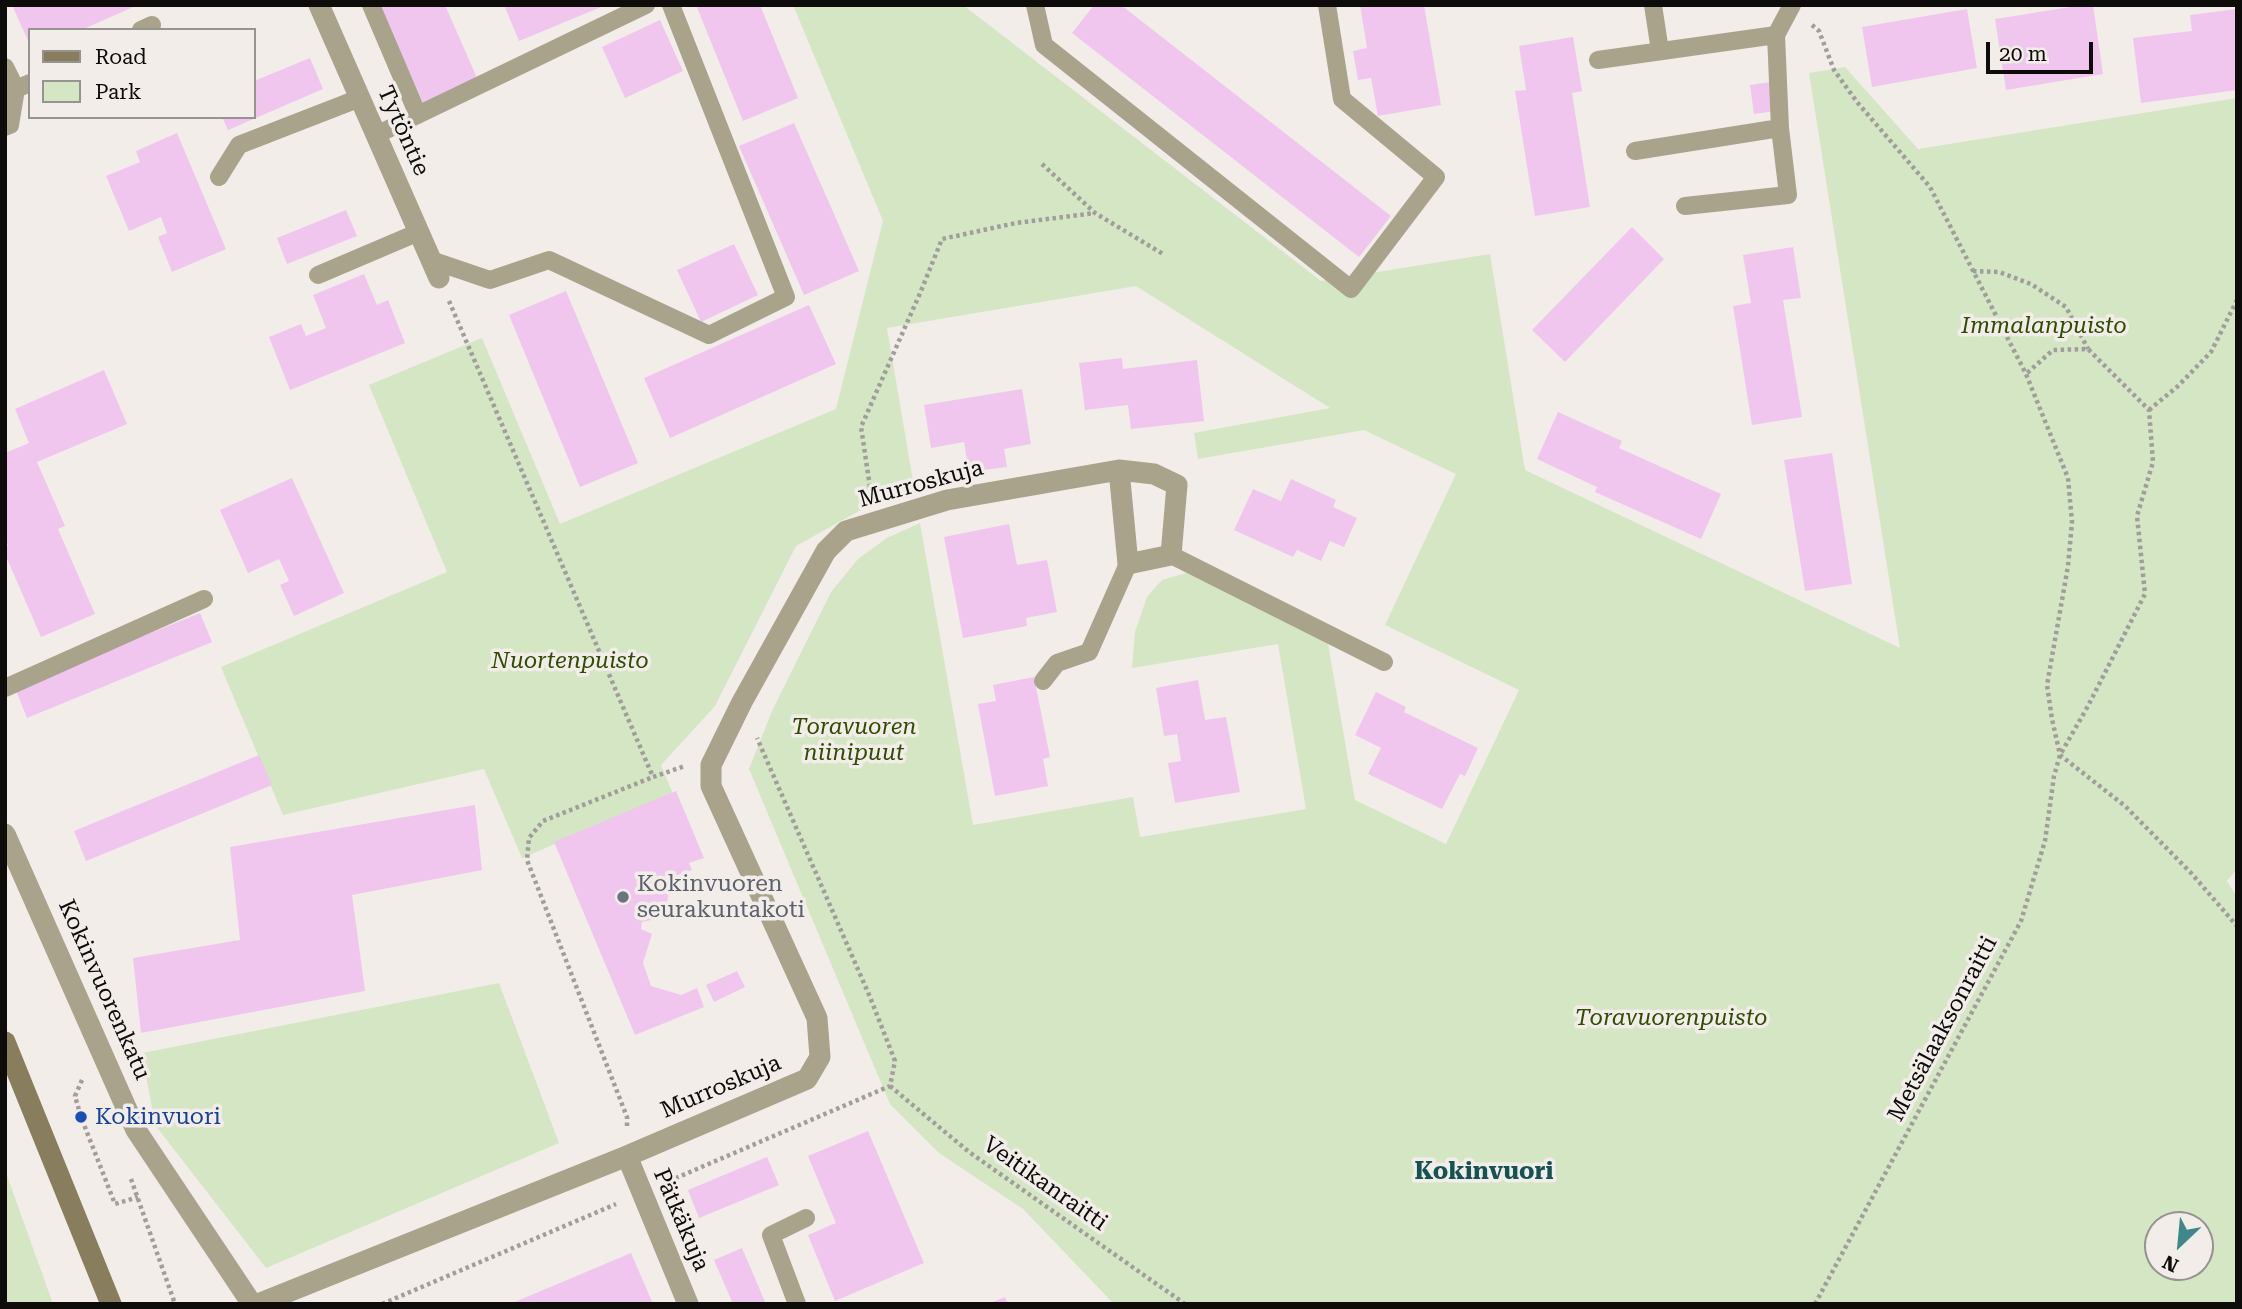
<!DOCTYPE html>
<html>
<head>
<meta charset="utf-8">
<style>
  body { margin:0 }
  #map { position:relative; width:2242px; height:1309px; overflow:hidden; background:#f2ede9; font-family:"Roboto Serif",serif }
  canvas { display:block }
  .frame { position:absolute; inset:0; border:7px solid #0e0c0b; pointer-events:none }
  .legend { position:absolute; left:28px; top:28px; width:228px; height:91px; box-sizing:border-box; background:#f2ede9; border:2px solid #979390; margin:0; padding:9px 12px; list-style:none; font-size:21px; color:#0e0c0b }
  .legend li { display:flex; align-items:center; gap:14px; height:35px }
  .legend b { width:35px; border:2px solid #979390 }
  .north { position:absolute; left:2144px; top:1211px; width:70px; height:70px; box-sizing:border-box; background:#f2ede9; border:2px solid #979390; border-radius:50%; rotate:206deg; font-size:19px; font-weight:700; line-height:28px; text-align:center; color:#0e0c0b }
  .north::after { content:''; display:block; margin:auto; width:24px; height:32px; background:#3f8789; clip-path:polygon(50% 0,100% 100%,50% 72%,0 100%) }
  .scale { position:absolute; left:1986px; top:42px; width:107px; height:32px; box-sizing:border-box; border:4px solid #0e0c0b; border-top:0; padding-left:9px; font-size:21px; line-height:24px; white-space:nowrap; color:#0e0c0b; -webkit-text-stroke:5px #f2ede9; paint-order:stroke }
</style>
</head>
<body>
<div id="map">
<canvas width="2242" height="1309"></canvas>
<div class="frame"></div>
<ul class="legend">
<li><b style="height:9px;background:#887e5d"></b>Road</li>
<li><b style="height:19px;background:#d4e6c4"></b>Park</li>
</ul>
<div class="north">N</div>
<div class="scale">20 m</div>
</div>
<script>
const context = document.querySelector('canvas').getContext('2d');
context.lineJoin = 'round';
function fill(path, color) { context.fillStyle = color; context.fill(path, 'evenodd'); }
const shape = rows => new Path2D(rows.map(r => 'M' + r).join(''));
function stroke(path, color, width, dash) { context.strokeStyle = color; context.lineWidth = width; context.lineCap = dash ? 'butt' : 'round'; context.setLineDash(dash || []); context.stroke(path); }
function write(font, color, halo, rows, align = 'center') {
  context.font = font + ' "Roboto Serif",serif'; context.lineWidth = 7; context.setLineDash([]); context.textBaseline = 'middle'; context.strokeStyle = halo; context.fillStyle = color; for (const [text, x, y, turn = 0] of rows) {
    context.save(); context.translate(x, y); context.rotate((+turn || 0) * Math.PI / 180); context.textAlign = isNaN(turn) ? turn : align; if (halo) context.strokeText(text, 0, 0); context.fillText(text, 0, 0); context.restore();
  }
}
fill(shape([
  [793,5,963,5,1321,281,1490,254,1525,470,1900,648,1809,73,1845,67,1918,149,2237,98,2237,869,2227,881,2237,897,2237,1304,1114,1304,1023,1209,939,1153,890,1104,749,769,772,711,831,592,858,559,887,538,920,523,973,825,1133,797,1140,837,1306,809,1278,644,1132,668,1135,632,1147,597,1162,580,1186,573,1327,638,1355,800,1446,844,1519,690,1385,625,1456,474,1364,430,1198,459,1194,433,1330,408,1136,286,887,328,913,481,796,546,715,706,661,765,673,794,522,858,484,769,283,815,221,667,447,572,369,385,482,338,560,524,836,409,883,221],
  [2158,1225,2200,1225,2200,1267,2158,1267],
  [499,983,559,1143,266,1268,155,1125,142,1053],
  [5,1170,53,1304,5,1304]
]), '#d4e6c4');
fill(shape([
  [12,5,138,5,81,30,30,30,30,45],
  [379,5,445,5,477,78,423,103],
  [504,5,606,5,519,41],
  [696,5,760,5,798,98,743,121],
  [1094,5,1121,5,1391,216,1359,257,1072,33],
  [1360,5,1424,5,1441,105,1378,116,1371,78,1358,80,1353,51,1367,48],
  [2083,5,2093,5,2103,74,2006,90,1995,19],
  [1967,9,1977,68,1872,87,1862,27],
  [2237,9,2237,90,2141,103,2133,38,2192,31,2190,15],
  [660,20,683,71,625,98,602,47],
  [1573,37,1582,91,1572,93,1590,207,1535,216,1515,91,1526,90,1519,46],
  [310,58,323,89,228,130,222,117,254,117,254,81],
  [1771,82,1775,111,1754,114,1750,85],
  [794,123,859,271,804,295,739,146],
  [177,133,226,249,172,272,158,237,167,233,161,217,129,231,106,176,140,162,136,151],
  [346,210,357,236,287,264,277,238],
  [1632,227,1664,259,1565,362,1532,330],
  [734,244,758,295,701,322,677,270],
  [1793,247,1801,298,1783,300,1802,417,1752,425,1733,306,1751,303,1743,255],
  [364,274,377,305,388,300,405,343,290,390,269,337,301,324,306,336,326,328,313,295],
  [566,291,638,463,580,487,509,315],
  [809,305,836,364,670,438,644,378],
  [1122,358,1123,369,1197,360,1204,421,1131,429,1128,405,1085,410,1079,363],
  [104,370,127,424,37,462,65,526,58,529,95,614,41,637,5,554,5,547,8,545,5,538,5,453,29,443,15,409],
  [1022,389,1031,444,1004,449,1007,467,969,472,964,442,931,448,924,405],
  [1558,412,1622,441,1619,448,1721,494,1701,539,1595,492,1597,487,1537,459],
  [1832,453,1852,584,1805,591,1784,460],
  [292,478,344,593,294,616,280,585,289,581,279,559,248,573,220,510],
  [1291,479,1336,500,1333,507,1357,518,1344,547,1330,541,1321,561,1297,550,1293,557,1234,530,1253,489,1281,501],
  [1009,524,1017,565,1047,560,1057,612,1026,618,1027,626,963,638,944,537],
  [200,613,212,642,27,718,15,688],
  [1034,677,1050,757,1043,759,1048,786,995,796,978,704,996,701,993,685],
  [1198,680,1205,720,1226,717,1240,792,1175,803,1168,763,1181,761,1177,734,1164,736,1156,688],
  [1376,692,1406,707,1404,712,1478,748,1465,776,1460,774,1442,809,1368,774,1381,748,1355,735],
  [259,755,272,785,86,861,74,831],
  [676,791,704,858,689,863,692,870,672,877,664,917,642,922,641,929,652,934,643,963,651,986,681,995,697,988,704,1007,635,1035,554,842],
  [475,805,482,870,352,895,365,991,141,1033,133,958,240,940,230,847],
  [737,971,745,987,714,1002,706,985],
  [868,1131,924,1263,835,1301,808,1235,836,1223,808,1156],
  [767,1157,779,1185,699,1218,688,1190],
  [742,1248,766,1304,733,1304,714,1260],
  [631,1253,653,1304,510,1304],
  [1005,1297,1008,1304,988,1304]
]), '#f0c6ef');
stroke(shape([
  [1812,25,1819,31,1834,70,1857,102,1930,187,2026,374,2068,478,2072,522,2068,566,2047,685,2052,719,2060,755,2125,806,2192,874,2237,926],
  [1042,164,1095,213,1163,254],
  [1973,271,1999,272,2031,284,2066,307,2088,349],
  [449,301,653,777,685,766],
  [2149,410,2178,386,2211,352,2237,300],
  [871,494,861,427,921,291,942,239,1016,223,1095,213],
  [82,1080,75,1096,81,1117,115,1204,138,1197],
  [890,1086,969,1152,1185,1304],
  [627,1126,627,1117,527,860,529,838,543,821,653,777],
  [131,1179,175,1304],
  [669,1181,890,1086,895,1061,870,997,757,738],
  [382,1304,616,1204],
  [1815,1304,2021,921,2045,841,2054,776,2060,755,2088,706,2145,594,2137,516,2153,462,2149,410,2088,349,2053,350,2026,374]
]), '#a19d9a', 4.5, [3.5, 3.5]);
stroke(shape([
  [371,5,418,115],
  [1035,5,1044,45,1351,289,1436,177,1342,99,1327,5],
  [1653,5,1660,51],
  [141,30,152,25],
  [1598,60,1776,35],
  [5,67,16,89,30,83],
  [5,127,10,125,16,89],
  [376,135,646,5],
  [1635,151,1780,128],
  [219,177,239,145,360,98],
  [1685,206,1788,195,1780,128,1776,35,1792,5],
  [431,260,490,280,549,260,709,335,786,297,671,5],
  [318,275,419,232],
  [1171,555,1384,662],
  [1043,681,1057,663,1089,652,1128,564],
  [5,688,204,599],
  [797,1304,771,1235,806,1218]
]), '#a9a38c', 18);
stroke(shape([
  [319,5,439,278],
  [5,834,136,1130,252,1304],
  [627,1156,688,1304],
  [258,1304,627,1156,807,1079,820,1057,817,1018,711,786,711,765,742,702,826,551,846,531,947,500,1119,470,1154,474,1177,485,1171,555,1128,564,1119,470]
]), '#a9a38c', 21);
stroke(shape([
  [5,1042,111,1304]
]), '#887e5d', 21);
for (const [x, y, r, color] of [
  [623,897,7,"#6b7280"],
  [81,1117,7,"#1a4fb4"]
]) { const dot = new Path2D(); dot.arc(x, y, r, 0, 2 * Math.PI); context.fillStyle = color; context.fill(dot); stroke(dot, '#f2ede9', 2.5); }
write('23px', '#0e0c0b', '#f2ede9', [
  ["Tytöntie",403,131,66],
  ["Murroskuja",921,484,-15],
  ["Kokinvuorenkatu",104,990,66],
  ["Metsälaaksonraitti",1943,1029,-62],
  ["Murroskuja",721,1087,-23],
  ["Veitikanraitti",1045,1184,35],
  ["Pätkäkuja",681,1220,67]
]);
write('italic 23px', '#304d03', '#f2ede9', [
  ["Immalanpuisto",2044,326],
  ["Nuortenpuisto",570,661],
  ["Toravuoren",854,727],
  ["niinipuut",854,753],
  ["Toravuorenpuisto",1671,1018]
]);
write('23px', '#5b616d', '#f2ede9', [
  ["Kokinvuoren",637,884],
  ["seurakuntakoti",637,910]
], 'left');
write('23px', '#164399', '#f2ede9', [
  ["Kokinvuori",95,1117]
], 'left');
write('bold 24px', '#145253', '#f2ede9', [
  ["Kokinvuori",1484,1172]
]);
</script>
</body>
</html>
